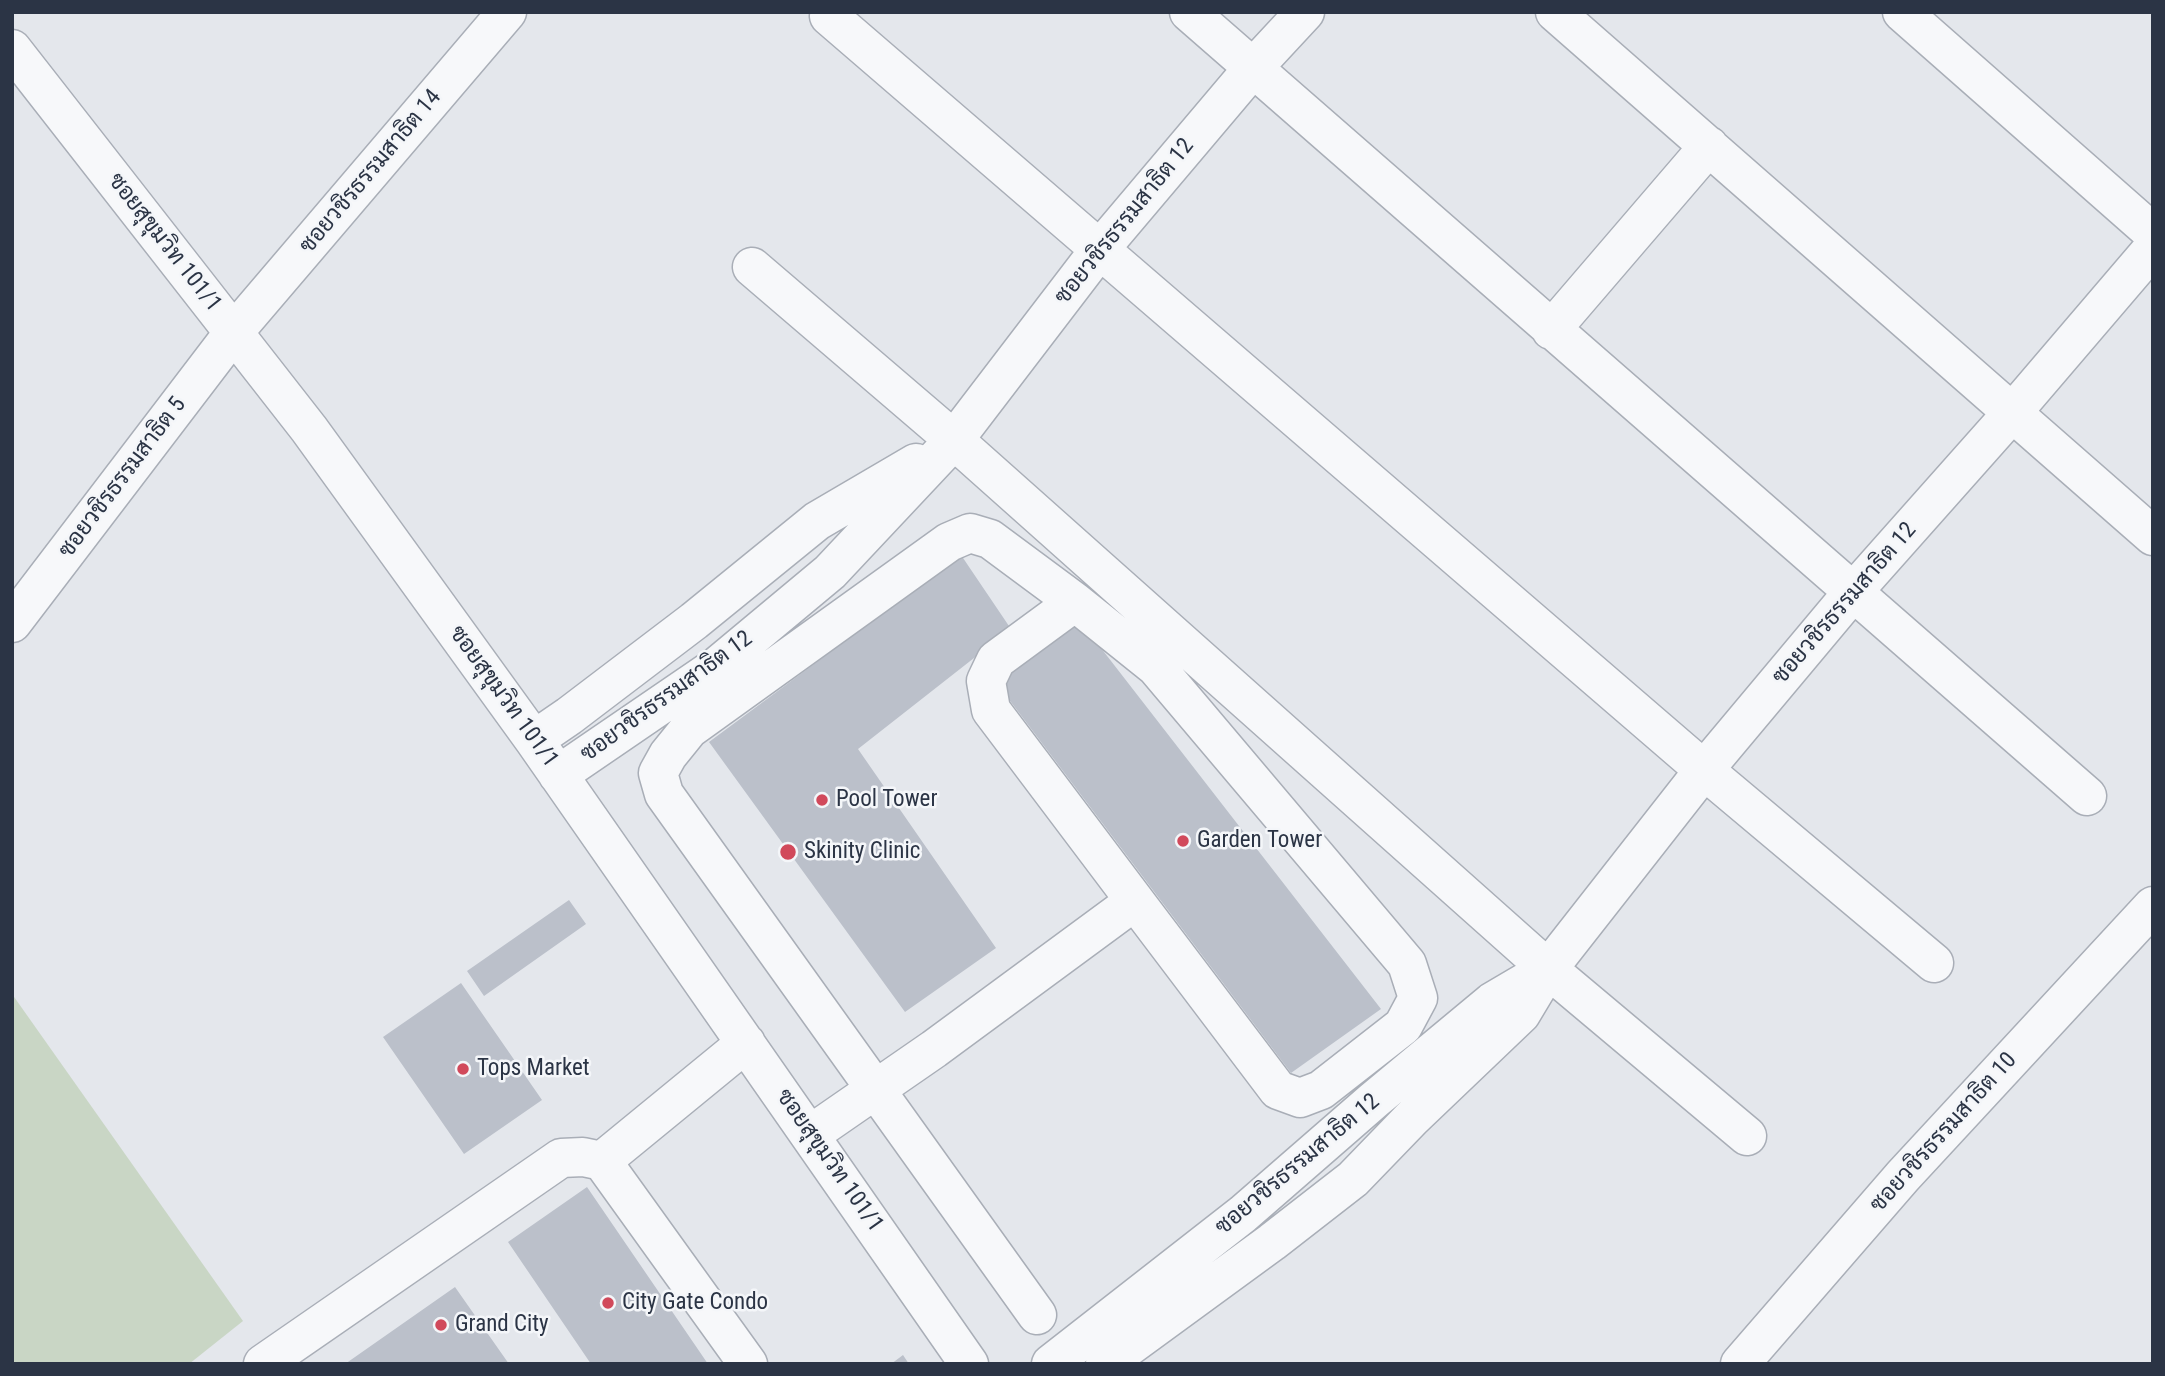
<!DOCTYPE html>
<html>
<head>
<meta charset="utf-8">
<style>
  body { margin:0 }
  #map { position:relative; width:2165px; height:1376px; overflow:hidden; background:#e4e7ec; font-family:"Roboto Condensed",sans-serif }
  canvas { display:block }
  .frame { position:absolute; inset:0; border:14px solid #2b3445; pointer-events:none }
</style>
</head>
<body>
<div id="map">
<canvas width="2165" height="1376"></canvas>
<div class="frame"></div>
</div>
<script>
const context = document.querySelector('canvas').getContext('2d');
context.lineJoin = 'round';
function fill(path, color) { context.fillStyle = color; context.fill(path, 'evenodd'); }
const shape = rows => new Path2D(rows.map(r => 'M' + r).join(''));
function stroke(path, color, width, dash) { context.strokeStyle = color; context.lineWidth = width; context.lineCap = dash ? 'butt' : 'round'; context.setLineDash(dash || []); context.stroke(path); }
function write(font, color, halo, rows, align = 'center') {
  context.font = font + ' "Roboto Condensed",Sarabun,sans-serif'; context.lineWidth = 5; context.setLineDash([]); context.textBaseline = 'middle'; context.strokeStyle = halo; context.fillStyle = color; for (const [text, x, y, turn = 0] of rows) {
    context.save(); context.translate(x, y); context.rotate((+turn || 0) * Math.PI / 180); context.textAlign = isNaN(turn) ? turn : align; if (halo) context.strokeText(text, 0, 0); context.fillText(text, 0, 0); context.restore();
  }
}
fill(shape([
  [12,994,243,1321,189,1364,12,1364]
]), '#c9d6c5');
fill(shape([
  [961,555,1011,629,858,749,996,948,905,1012,709,742],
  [1073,612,1381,1009,1291,1073,989,673],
  [569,900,586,924,484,996,467,971],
  [461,983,542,1100,464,1154,383,1037],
  [587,1187,708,1364,591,1364,508,1242],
  [455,1287,509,1364,345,1364],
  [903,1355,909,1364,891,1364]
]), '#bbc0ca');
const minor = shape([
  [1189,12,2087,796],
  [1555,12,2153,536],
  [1902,12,2153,233],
  [829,16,1704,770,1934,963],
  [12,49,309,429,534,740,969,1364],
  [752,267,954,440,1548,969,1747,1136],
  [1551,330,1709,146],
  [12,623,234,332,507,12],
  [534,740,569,716,694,621,817,521,916,463],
  [558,775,716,667,830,572,954,440,1100,249,1253,68,1305,12],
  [811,1134,934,1049,1135,901,991,710,986,681,996,660,1075,602,1156,667,1407,964,1418,998,1403,1026,1321,1090,1300,1098,1278,1090,1135,901],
  [602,1161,746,1043],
  [1037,1315,664,794,658,773,668,755,689,729,949,542,970,533,990,539,1075,602],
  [263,1364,561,1158,583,1157,602,1161,748,1364],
  [1051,1364,1243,1214,1374,1100,1492,1002,1543,972],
  [1105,1364,1272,1242,1353,1179,1411,1119,1521,1014,1548,969,1704,770,1853,592,2012,413,2153,248],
  [1740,1364,1903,1176,2153,906]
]);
stroke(minor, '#a9aeb7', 41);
stroke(minor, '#f7f8fa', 38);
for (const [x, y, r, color] of [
  [822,800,7,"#d1495b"],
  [1183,841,7,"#d1495b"],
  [788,852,9,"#d1495b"],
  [463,1069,7,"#d1495b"],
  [608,1303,7,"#d1495b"],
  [441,1325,7,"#d1495b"]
]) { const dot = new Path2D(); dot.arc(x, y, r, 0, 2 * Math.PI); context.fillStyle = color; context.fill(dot); stroke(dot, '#f4f6f9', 2.5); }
write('23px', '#2b3445', '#f4f6f9', [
  ["ซอยวชิรธรรมสาธิต 14",371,172,-50],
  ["ซอยวชิรธรรมสาธิต 12",1125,222,-51],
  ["ซอยสุขุมวิท 101/1",164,243,52],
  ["ซอยวชิรธรรมสาธิต 5",123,478,-53],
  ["ซอยวชิรธรรมสาธิต 12",1845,604,-49],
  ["ซอยสุขุมวิท 101/1",503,697,54],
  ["ซอยวชิรธรรมสาธิต 12",667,697,-36],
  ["ซอยวชิรธรรมสาธิต 10",1944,1133,-48],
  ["ซอยสุขุมวิท 101/1",829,1161,55],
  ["ซอยวชิรธรรมสาธิต 12",1298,1165,-40]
]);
write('23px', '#2b3445', '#f4f6f9', [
  ["Pool Tower",836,800],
  ["Garden Tower",1197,841],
  ["Skinity Clinic",804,852],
  ["Tops Market",477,1069],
  ["City Gate Condo",622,1303],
  ["Grand City",455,1325]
], 'left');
</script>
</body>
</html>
